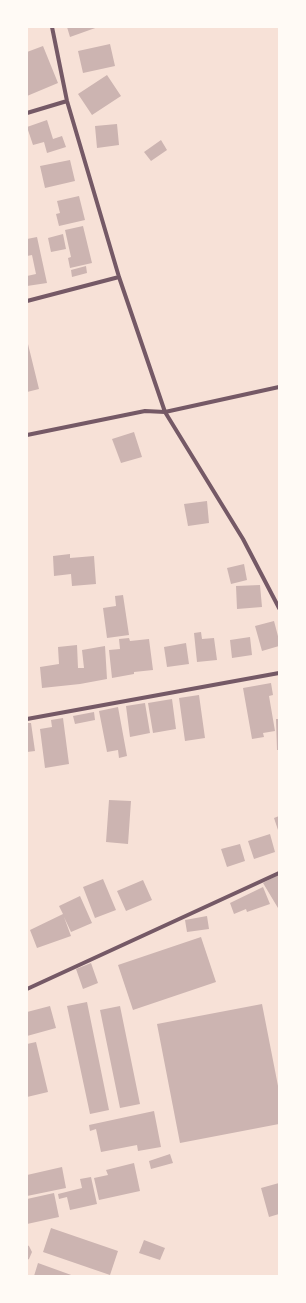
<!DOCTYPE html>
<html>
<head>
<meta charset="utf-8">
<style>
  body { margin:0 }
  #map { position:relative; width:306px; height:1303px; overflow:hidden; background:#f7e1d7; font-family:"Roboto Condensed",sans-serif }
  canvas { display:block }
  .frame { position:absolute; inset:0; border:28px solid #fffaf5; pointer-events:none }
</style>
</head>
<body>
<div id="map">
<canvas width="306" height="1303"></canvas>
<div class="frame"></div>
</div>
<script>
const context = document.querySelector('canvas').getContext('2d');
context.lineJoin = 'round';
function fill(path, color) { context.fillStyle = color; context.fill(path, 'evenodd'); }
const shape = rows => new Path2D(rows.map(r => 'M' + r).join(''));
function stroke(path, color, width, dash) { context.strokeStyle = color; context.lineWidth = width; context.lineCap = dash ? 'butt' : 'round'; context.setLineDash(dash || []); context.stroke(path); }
fill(shape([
  [67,27,98,27,70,37],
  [110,44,115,66,83,73,78,51],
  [43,46,58,83,27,96,27,52],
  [107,75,121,96,92,115,78,94],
  [47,120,53,139,62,136,66,147,47,153,44,142,33,145,27,127],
  [117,124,119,145,97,148,95,126],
  [161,140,167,150,151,161,144,152],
  [70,160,75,181,45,188,40,166],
  [79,196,85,220,59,226,56,214,60,213,57,201],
  [83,226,92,263,70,268,68,258,71,257,65,230],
  [63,234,66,249,51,252,48,238],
  [37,237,47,283,27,286,27,276,36,274,32,255,27,256,27,239],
  [86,266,87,273,72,277,71,270],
  [27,340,39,389,27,392],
  [134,432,142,457,121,463,112,439],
  [207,501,209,523,188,526,184,504],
  [70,554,70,558,94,556,96,584,72,586,71,574,54,576,53,556],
  [244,564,247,580,231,584,227,568],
  [260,585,262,607,237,609,236,586],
  [123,595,129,635,107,638,103,608,116,606,115,596],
  [274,621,279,640,279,646,262,651,255,626],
  [201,632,202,639,214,638,217,660,197,662,194,633],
  [250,637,252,655,232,658,230,640],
  [129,638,130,641,149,639,153,670,134,672,134,674,112,678,109,650,120,649,119,639],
  [186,643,189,664,167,667,164,647],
  [77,645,78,668,84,668,82,650,105,646,107,679,80,684,42,688,40,667,59,664,58,647],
  [271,683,273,695,269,696,275,731,263,733,264,737,252,739,243,688],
  [199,695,205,738,185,741,179,698],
  [172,699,176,729,153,733,148,703],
  [145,703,150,733,130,737,126,706],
  [118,707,127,756,119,758,118,750,107,752,99,711],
  [94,712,95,720,75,724,73,716],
  [63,718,69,764,45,768,40,729,52,727,51,720],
  [276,719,279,719,279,750,277,750],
  [27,723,31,723,35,751,27,752],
  [109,800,131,801,128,844,106,842],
  [279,816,279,833,274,818],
  [270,834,275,852,254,859,248,841],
  [240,844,245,861,227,867,221,849],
  [279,874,279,908,278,908,263,883],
  [103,879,116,910,95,918,83,887],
  [143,880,152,900,126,911,117,891],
  [263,887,270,904,247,912,246,909,234,914,230,903],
  [80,896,92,923,71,932,64,917,71,936,37,948,30,930,63,914,59,906],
  [207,916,209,929,187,932,185,920],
  [201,937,216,982,133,1010,118,965],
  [91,963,98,983,83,989,76,969],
  [87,1002,109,1110,90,1114,67,1006],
  [262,1004,279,1091,279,1124,180,1143,157,1024],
  [50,1006,56,1028,27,1036,27,1012],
  [120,1006,140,1104,120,1108,100,1010],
  [36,1042,48,1092,27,1097,27,1044],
  [154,1111,161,1147,138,1151,137,1145,101,1152,96,1129,90,1131,89,1125],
  [170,1154,173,1163,151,1169,149,1161],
  [134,1163,140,1191,99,1200,94,1178,108,1175,106,1170],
  [62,1167,66,1188,27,1196,27,1175],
  [91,1177,97,1204,70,1210,67,1197,59,1199,58,1194,82,1188,80,1179],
  [279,1183,279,1214,269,1217,261,1188],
  [54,1193,59,1217,27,1224,27,1199],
  [51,1228,118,1251,110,1275,43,1252],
  [144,1240,165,1248,160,1260,139,1253],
  [27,1245,29,1246,32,1252,29,1259,27,1260],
  [38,1263,74,1276,34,1276]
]), '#ccb4b1');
stroke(shape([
  [52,27,67,101,119,277,165,412,243,539,279,608],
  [27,113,67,101],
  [27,301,119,277],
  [27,435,145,411,165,412,279,387],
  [27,719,279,673],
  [27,989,279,873]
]), '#755966', 4);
</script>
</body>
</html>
